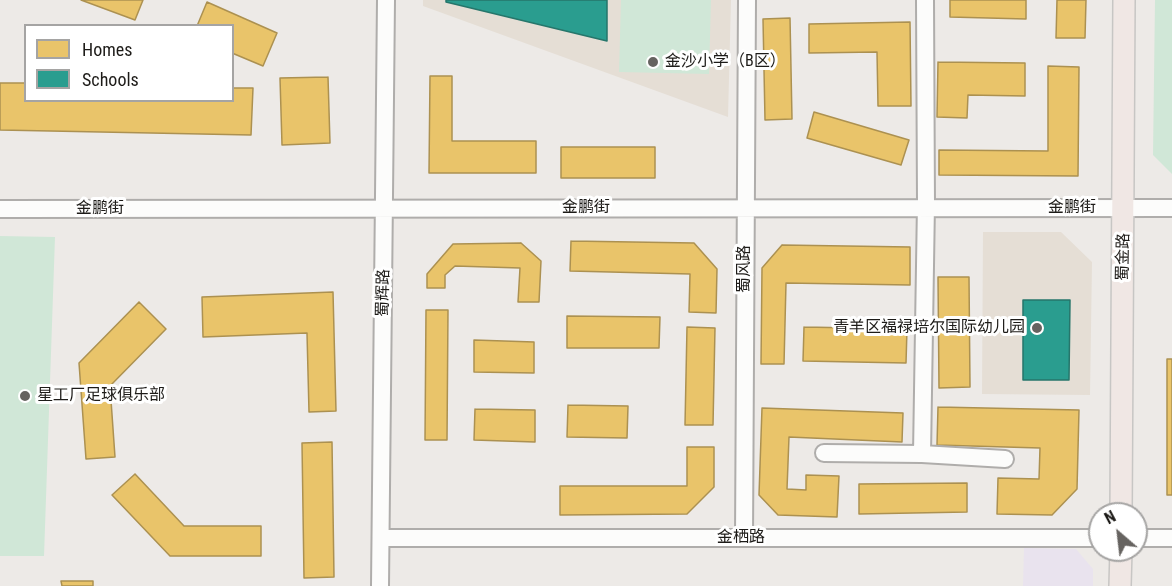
<!DOCTYPE html>
<html>
<head>
<meta charset="utf-8">
<style>
  body { margin:0 }
  #map { position:relative; width:1172px; height:586px; overflow:hidden; background:#edeae7; font-family:"Roboto Condensed",sans-serif }
  canvas { display:block }
  .legend { position:absolute; left:24px; top:24px; width:210px; height:78px; box-sizing:border-box; background:#fff; border:2px solid #a5a4a3; margin:0; padding:8px 10px; list-style:none; font-size:18px; color:#1d1b18 }
  .legend li { display:flex; align-items:center; gap:12px; height:30px }
  .legend b { width:30px; border:2px solid #a5a4a3 }
  .north { position:absolute; left:1088px; top:502px; width:60px; height:60px; box-sizing:border-box; background:#fff; border:2px solid #a5a4a3; border-radius:50%; rotate:332deg; font-size:16px; font-weight:700; line-height:24px; text-align:center; color:#1d1b18 }
  .north::after { content:''; display:block; margin:auto; width:21px; height:27px; background:#666360; clip-path:polygon(50% 0,100% 100%,50% 72%,0 100%) }
</style>
</head>
<body>
<div id="map">
<canvas width="1172" height="586"></canvas>
<ul class="legend">
<li><b style="height:16px;background:#e9c46a"></b>Homes</li>
<li><b style="height:16px;background:#2a9d8f"></b>Schools</li>
</ul>
<div class="north">N</div>
</div>
<script>
const context = document.querySelector('canvas').getContext('2d');
context.lineJoin = 'round';
function fill(path, color) { context.fillStyle = color; context.fill(path, 'evenodd'); }
const shape = rows => new Path2D(rows.map(r => 'M' + r).join(''));
function stroke(path, color, width, dash) { context.strokeStyle = color; context.lineWidth = width; context.lineCap = dash ? 'butt' : 'round'; context.setLineDash(dash || []); context.stroke(path); }
function write(font, color, halo, rows, align = 'center') {
  context.font = font + ' "Roboto Condensed","Noto Sans SC",sans-serif'; context.lineWidth = 6; context.setLineDash([]); context.textBaseline = 'middle'; context.strokeStyle = halo; context.fillStyle = color; for (const [text, x, y, turn = 0] of rows) {
    context.save(); context.translate(x, y); context.rotate((+turn || 0) * Math.PI / 180); context.textAlign = isNaN(turn) ? turn : align; if (halo) context.strokeText(text, 0, 0); context.fillText(text, 0, 0); context.restore();
  }
}
fill(shape([
  [1024,548,1076,549,1093,569,1093,586,1023,586]
]), '#e9e3ee');
fill(shape([
  [423,0,731,0,728,117,423,6],
  [983,232,1061,232,1092,262,1090,395,982,394]
]), '#e5ded5');
fill(shape([
  [621,0,711,0,709,74,619,72],
  [1155,0,1172,0,1172,174,1153,155],
  [0,236,55,237,44,556,0,556]
]), '#d0e7d7');
const homes = shape([
  [81,0,143,0,135,20,81,0],
  [950,0,1026,0,1026,19,950,17,950,0],
  [1057,0,1086,0,1085,38,1056,38,1057,0],
  [207,2,277,33,263,66,232,53,232,26,197,26,207,2],
  [790,18,792,119,765,120,763,19,790,18],
  [910,22,911,106,878,106,877,52,809,53,809,24,910,22],
  [938,62,1025,63,1025,96,968,95,967,118,937,117,938,62],
  [1048,66,1079,67,1078,176,939,175,939,150,1048,151,1048,66],
  [430,76,452,76,452,141,536,141,536,173,429,173,430,76],
  [328,77,330,143,282,145,280,78,328,77],
  [0,83,26,83,26,100,232,100,232,88,253,88,251,135,0,130,0,83],
  [814,112,909,140,901,165,807,138,814,112],
  [561,147,655,147,655,178,561,178,561,147],
  [571,241,694,243,717,269,716,313,689,312,690,274,570,271,571,241],
  [521,243,541,261,539,302,518,302,520,268,455,266,445,275,445,288,427,288,427,274,453,244,521,243],
  [782,245,910,247,910,285,786,283,784,364,761,364,762,268,782,245],
  [938,277,969,277,970,387,939,388,938,277],
  [333,292,336,411,309,412,307,333,203,337,202,297,333,292],
  [139,302,166,329,110,386,115,457,86,459,79,363,139,302],
  [426,310,448,310,447,440,425,440,426,310],
  [567,316,660,317,659,348,567,348,567,316],
  [687,327,715,328,713,425,685,425,687,327],
  [804,327,907,329,906,363,803,361,804,327],
  [474,340,534,342,534,373,474,372,474,340],
  [1167,359,1172,359,1172,495,1167,495,1167,359],
  [568,405,628,406,627,438,567,437,568,405],
  [938,407,1079,410,1077,489,1052,515,997,514,998,478,1039,479,1040,448,937,445,938,407],
  [762,408,903,413,902,442,789,437,787,489,806,490,806,475,839,476,837,517,778,515,759,495,762,408],
  [475,409,535,410,535,442,474,440,475,409],
  [332,442,334,577,304,578,302,443,332,442],
  [687,447,714,447,714,487,687,514,560,515,560,486,687,486,687,447],
  [135,474,184,526,261,526,261,556,170,556,112,495,135,474],
  [967,483,967,512,859,514,859,484,967,483],
  [61,581,93,581,93,586,62,586,61,581]
]);
fill(homes, '#e9c46a');
stroke(homes, '#ac9151', 1.5);
const schools = shape([
  [446,0,607,0,607,41,446,2,446,0],
  [1023,300,1070,300,1069,380,1023,380,1023,300]
]);
fill(schools, '#2a9d8f');
stroke(schools, '#26766b', 1.5);
const minor = shape([
  [0,209,1172,208],
  [824,453,922,454,1005,459],
  [922,454,926,203,925,0],
  [381,538,1100,538],
  [744,538,747,0],
  [1136,538,1172,538],
  [380,586,386,0]
]);
const major = shape([
  [1121,514,1124,0],
  [1120,586,1121,550]
]);
stroke(minor, '#afadab', 20);
stroke(major, '#c7c6c4', 24);
stroke(minor, '#fcfcfb', 16);
stroke(major, '#f0e7e4', 21);
for (const [x, y, r, color] of [
  [653,62,6,"#666360"],
  [1037,328,6,"#666360"],
  [25,396,6,"#666360"]
]) { const dot = new Path2D(); dot.arc(x, y, r, 0, 2 * Math.PI); context.fillStyle = color; context.fill(dot); stroke(dot, '#fff', 2); }
write('16px', '#1d1b18', '#fff', [
  ["金沙小学（B区）",665,62],
  ["青羊区福禄培尔国际幼儿园",1025,328,"right"],
  ["星工厂足球俱乐部",37,396]
], 'left');
write('16px', '#1d1b18', '#fff', [
  ["金鹏街",586,208],
  ["金鹏街",1072,208],
  ["金鹏街",100,209],
  ["蜀金路",1124,257,-89],
  ["蜀风路",745,269,-90],
  ["蜀辉路",384,293,-89],
  ["金栖路",741,538]
]);
</script>
</body>
</html>
